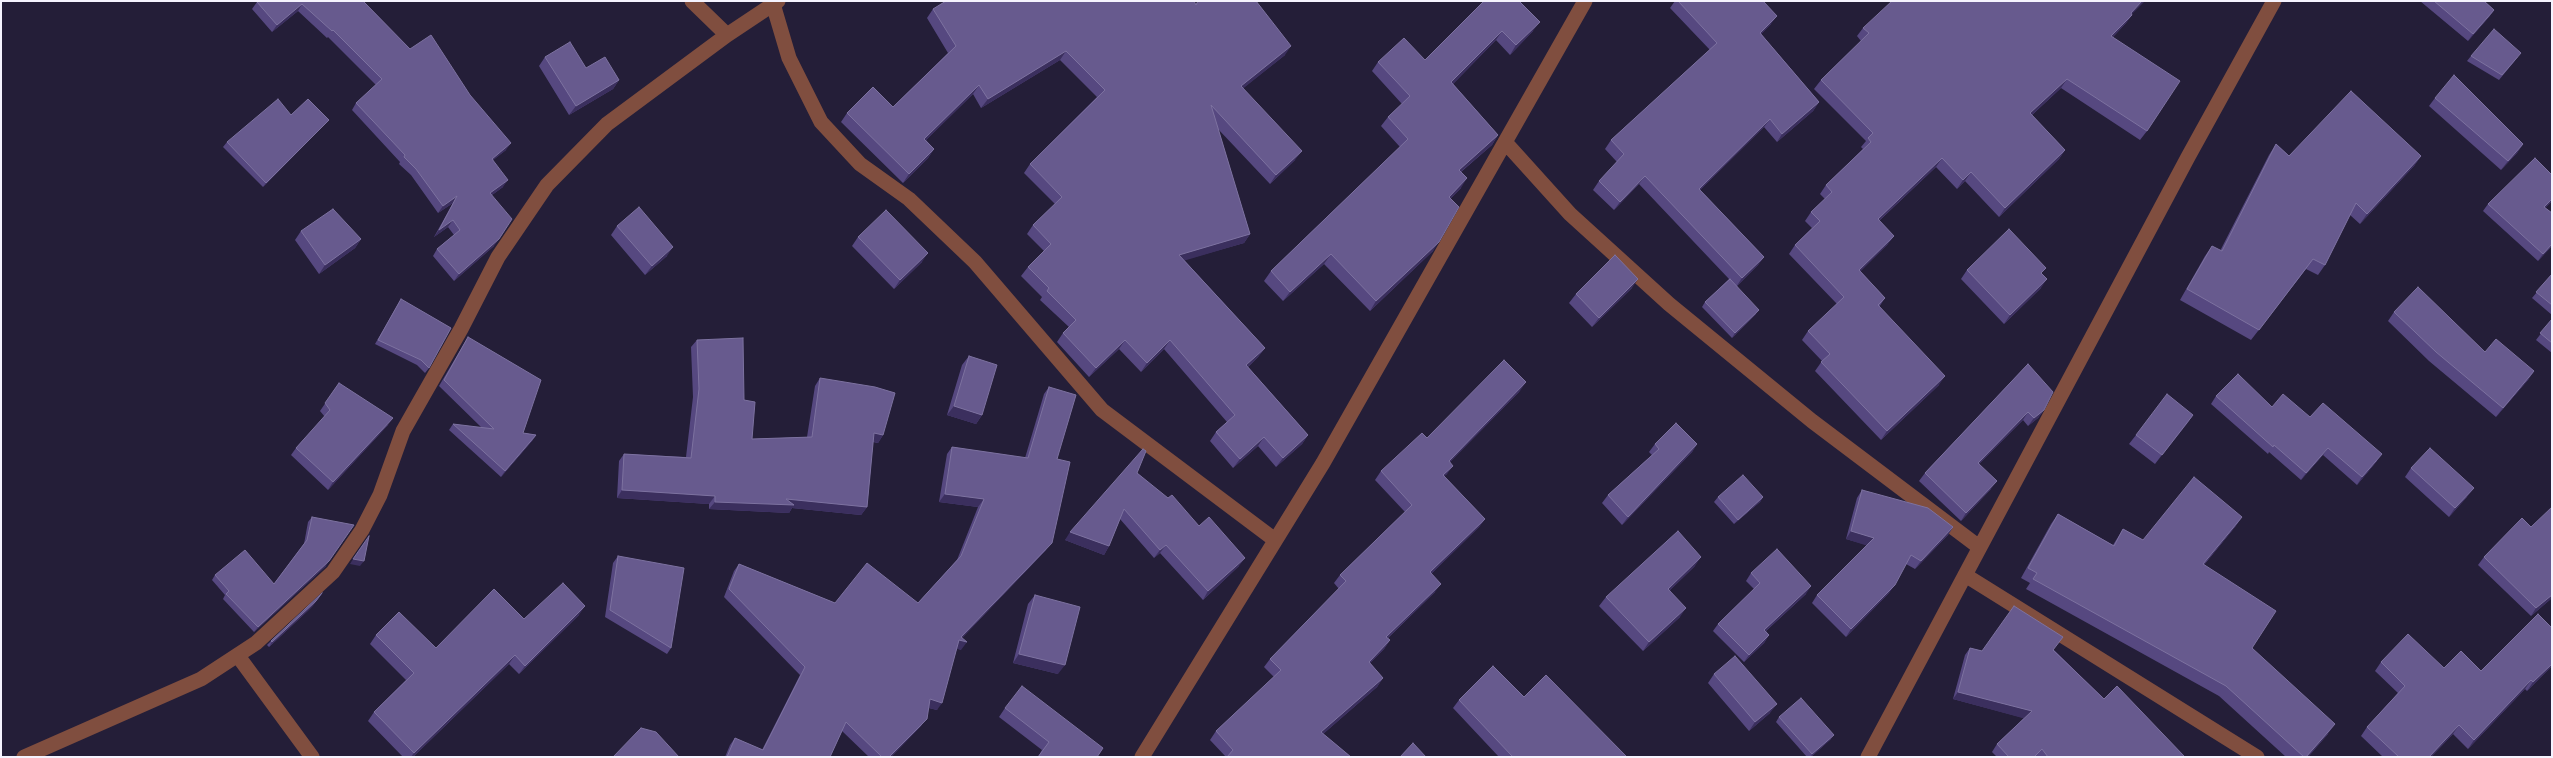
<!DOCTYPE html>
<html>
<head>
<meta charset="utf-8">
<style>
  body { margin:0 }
  #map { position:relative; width:2553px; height:758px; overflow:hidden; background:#241e38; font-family:"Fira Sans",sans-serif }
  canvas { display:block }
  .frame { position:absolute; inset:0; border:2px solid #f5f3fe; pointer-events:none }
</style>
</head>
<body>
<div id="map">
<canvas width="2553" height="758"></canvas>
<div class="frame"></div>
</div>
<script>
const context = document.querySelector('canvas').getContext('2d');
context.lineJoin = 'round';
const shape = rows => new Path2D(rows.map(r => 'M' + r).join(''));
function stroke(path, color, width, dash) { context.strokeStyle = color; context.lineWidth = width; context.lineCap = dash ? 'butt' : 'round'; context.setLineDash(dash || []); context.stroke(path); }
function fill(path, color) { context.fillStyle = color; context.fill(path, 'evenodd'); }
stroke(shape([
  [692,1,727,35],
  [773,4,789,58,821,122,860,164,909,199,975,262,1102,410,1275,540],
  [1505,142,1570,214,1669,304,1812,421,1979,547],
  [1965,575,2257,757],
  [238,656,312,757],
  [24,757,201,679,256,643,333,572,362,530,380,495,403,431,461,329,498,257,547,185,607,124,727,35,778,1],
  [1142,757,1323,463,1585,1],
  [1868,757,2188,157,2274,1]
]), '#804e3f', 15);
fill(shape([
  [363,1,506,150,493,160,503,187,492,195,494,246,454,281,433,256,437,249,454,235,448,227,434,237,453,203,438,213,411,175,399,164,400,162,352,110,356,103,376,85,328,37,327,38,298,11,272,32,252,9,257,2],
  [1198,1,1256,1,1285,55,1243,88,1295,160,1270,184,1218,129,1250,234,1244,243,1184,260,1265,348,1258,357,1248,367,1308,435,1302,444,1276,467,1258,446,1233,468,1210,441,1216,432,1227,422,1164,349,1141,372,1119,349,1089,377,1057,342,1063,333,1069,327,1040,300,1042,297,1021,276,1028,267,1044,251,1027,234,1033,225,1055,204,1024,173,1030,164,1097,97,1060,60,981,108,973,94,926,140,934,149,928,158,903,183,841,122,847,113,893,107,948,53,927,18,933,9,1196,4],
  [1484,1,1533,31,1510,55,1496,40,1453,84,1498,135,1492,145,1461,172,1461,188,1451,198,1433,251,1370,311,1324,264,1283,301,1264,281,1271,271,1400,147,1381,126,1388,117,1402,104,1372,71,1378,62,1425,60],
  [1675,1,1763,1,1771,24,1761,34,1819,102,1813,111,1777,142,1764,127,1700,190,1764,257,1758,265,1737,286,1756,314,1732,338,1702,307,1705,302,1729,279,1639,184,1614,210,1593,190,1599,181,1617,162,1605,149,1611,140,1710,50,1670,8],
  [2420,1,2484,1,2494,10,2489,17,2468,41],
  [2132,14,2132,15,2126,23,2113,37,2147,131,2140,140,2061,88,2032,115,2065,150,2059,159,1999,217,1965,181,1957,189,1936,167,1879,221,1894,236,1887,245,1860,271,1885,298,1879,307,1939,385,1881,440,1815,371,1822,361,1802,340,1808,331,1837,304,1789,254,1795,245,1812,228,1805,221,1811,212,1825,199,1820,194,1826,185,1863,149,1861,147,1866,141,1814,89,1821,80,1861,41,1857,36,1863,28],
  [2471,56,2518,57,2499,80,2467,61],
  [545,57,586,68,619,80,613,89,569,115,539,66],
  [2435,98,2523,144,2517,153,2501,170,2429,106],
  [291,115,329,120,325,124,263,187,223,147,227,142],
  [2276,144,2289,156,2421,156,2414,166,2360,224,2350,215,2325,265,2318,275,2306,269,2251,340,2180,300,2205,256,2212,246,2220,251,2269,155],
  [2552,175,2552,201,2545,208,2552,213,2552,246,2538,261,2483,211,2488,204],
  [617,226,667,256,645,275,611,235],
  [301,231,361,239,355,248,319,274,295,240],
  [858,237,922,262,894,289,852,246],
  [1967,270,2041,288,2004,324,1961,279],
  [2552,274,2552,315,2532,298],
  [1632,288,1592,327,1569,303,1576,294],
  [401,299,429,368,425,373,417,365,375,344],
  [2394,312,2485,352,2534,371,2528,380,2496,417,2429,361,2388,321],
  [2552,319,2552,353,2536,340],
  [468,337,523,433,536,435,532,441,501,477,449,430,453,424,482,428,439,386],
  [697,340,744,400,752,439,807,437,815,386,820,378,883,435,878,443,873,442,867,507,861,515,792,508,789,513,709,509,709,504,617,498,619,461,624,454,686,457,693,397,691,347],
  [969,356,982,415,976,424,947,415,962,365],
  [2028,364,2044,410,2038,418,2028,426,2023,420,1979,464,1991,489,1961,521,1919,481,1925,473],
  [339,383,388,425,328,490,291,455,296,448,325,417,320,411],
  [1049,387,1057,459,1046,550,962,638,961,650,957,648,937,710,929,708,921,726,891,757,869,757,842,731,830,757,725,757,730,745,735,738,762,750,800,675,724,597,734,571,739,564,835,603,918,603,957,560,978,507,939,502,947,454,952,447,1025,458,1044,394],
  [1520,391,1450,462,1447,474,1444,476,1485,519,1479,527,1431,574,1435,592,1388,638,1390,640,1384,649,1370,663,1383,678,1377,687,1323,734,1351,757,1226,757,1210,740,1216,731,1274,677,1264,667,1270,659,1339,589,1334,583,1340,575,1405,512,1375,480,1381,471,1427,438],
  [2216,396,2310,417,2377,461,2357,485,2323,455,2301,480,2269,452,2268,454,2211,404],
  [2193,415,2155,464,2129,444,2136,435],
  [1655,444,1697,444,1692,452,1622,525,1602,503,1608,495,1652,455,1649,452],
  [2411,468,2467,497,2449,517,2405,477],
  [1137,473,1199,526,1239,566,1203,600,1160,553,1154,558,1120,519,1109,546,1104,555,1065,540],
  [1862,490,1953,527,1948,535,1915,569,1906,564,1889,593,1846,637,1812,603,1817,595,1867,545,1846,539,1857,498],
  [1718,497,1763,497,1760,502,1734,524,1714,502],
  [2058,514,2113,545,2123,529,2143,540,2242,517,2235,527,2204,565,2252,648,2328,734,2308,757,2286,757,2219,696,2026,589,2030,583,2021,578,2051,524],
  [312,517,326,566,254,632,223,599,225,595,212,580,215,575,274,584,304,544,308,522],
  [2531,527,2552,598,2531,616,2478,565,2484,557],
  [618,556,671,648,667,654,605,617,613,563],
  [1695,566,1670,590,1680,617,1643,651,1599,606,1606,597],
  [1751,573,1806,594,1766,631,1769,635,1764,643,1744,662,1713,631,1718,624,1754,589,1746,581],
  [1035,595,1058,674,1013,663,1028,604],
  [313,606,269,647,267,645,271,641],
  [579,615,519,674,509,664,413,757,403,757,368,721,374,712,406,680,370,644,376,635,436,648,524,619],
  [1970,648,1982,651,2054,650,2104,699,2183,757,1997,757,1992,752,1997,744,2024,718,1953,699,1965,655],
  [2381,662,2444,668,2481,671,2552,666,2527,691,2525,689,2468,749,2453,734,2431,757,2383,757,2361,736,2367,727,2398,693,2375,671],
  [1714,674,1770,713,1749,731,1708,683],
  [1524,697,1627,757,1499,757,1453,708,1459,700],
  [1005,708,1103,748,1097,757,1038,757,1042,750,999,717],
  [1779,717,1831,739,1811,757,1807,757,1776,722]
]), '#564880');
fill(shape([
  [2142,1,2145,1,2124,22,2131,13],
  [302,4,298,11,272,32,277,25],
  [2494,10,2489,17,2468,41,2473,34],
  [2132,15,2126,23,2105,45,2111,36],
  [1777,16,1771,24,1754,41,1760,33],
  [1540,22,1533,31,1510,55,1516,45],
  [1502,31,1496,40,1445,92,1451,82],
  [1291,46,1285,55,1235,95,1241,86],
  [1066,51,1060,60,981,108,988,99],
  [2067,79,2061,88,2024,122,2030,113],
  [619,80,613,89,569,115,576,106],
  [979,85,973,94,918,148,924,139],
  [1819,102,1813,111,1777,142,1782,134],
  [1770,119,1764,127,1693,197,1699,189],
  [329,120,325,124,263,187,266,183],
  [1498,135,1492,145,1452,179,1459,170],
  [511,143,506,150,487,165,492,159],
  [2523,144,2517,153,2501,170,2508,161],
  [934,149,928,158,903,183,909,174],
  [2065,150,2059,159,1999,217,2005,208],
  [1302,151,1295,160,1270,184,1276,175],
  [2421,156,2414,166,2360,224,2367,214],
  [1942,158,1936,167,1871,228,1878,219],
  [1971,172,1965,181,1957,189,1963,180],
  [1645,176,1639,184,1614,210,1620,202],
  [1467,178,1461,188,1443,206,1449,197],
  [508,180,503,187,485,200,490,193],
  [457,196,453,203,438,213,443,206],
  [2552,199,2552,201,2539,214,2544,207],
  [453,220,448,227,434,237,439,230],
  [1250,234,1244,243,1173,264,1179,255],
  [1894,236,1887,245,1853,279,1859,270],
  [361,239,355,248,319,274,325,265],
  [499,239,494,246,454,281,459,274],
  [1439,242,1433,251,1370,311,1376,301],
  [2552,244,2552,246,2538,261,2543,254],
  [673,247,667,256,645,275,652,266],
  [928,253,922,262,894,289,900,280],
  [1331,254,1324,264,1283,301,1290,292],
  [1764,257,1758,265,1736,287,1742,278],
  [1638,279,1632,288,1592,327,1599,318],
  [2047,279,2041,288,2004,324,2010,315],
  [1759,310,1756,314,1732,338,1735,333],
  [1125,340,1119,349,1089,377,1096,368],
  [1170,340,1164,349,1141,372,1147,363],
  [1265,348,1258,357,1240,374,1246,365],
  [2534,371,2528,380,2496,417,2503,408],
  [1945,376,1939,385,1881,440,1887,431],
  [1526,382,1520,391,1443,469,1449,461],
  [954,406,982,415,976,424,947,415],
  [2044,410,2038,418,2028,426,2034,418],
  [2028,412,2023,420,1972,471,1978,463],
  [2193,415,2187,424,2155,464,2162,455],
  [393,418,388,425,328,490,333,482],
  [874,433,883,435,878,443,869,440],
  [536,435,532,441,501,477,505,471],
  [1308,435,1302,444,1276,467,1283,458],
  [1264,437,1258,446,1233,468,1240,459],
  [1697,444,1692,452,1622,525,1628,517],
  [2328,448,2323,455,2301,480,2306,473],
  [2382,454,2377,461,2357,485,2362,477],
  [1453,466,1447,474,1437,483,1443,475],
  [1997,481,1991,489,1961,521,1966,513],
  [2474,488,2467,497,2449,517,2455,508],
  [622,490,715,496,709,504,617,498],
  [945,494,984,499,978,507,939,502],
  [1763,497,1760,502,1734,524,1738,520],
  [786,499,867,507,861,515,792,508,789,513,709,509,715,502],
  [2242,517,2235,527,2196,574,2203,564],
  [1485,519,1479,527,1424,581,1430,572],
  [1953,527,1948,535,1915,569,1921,561],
  [1851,531,1874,538,1868,546,1846,539],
  [1070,532,1109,546,1104,555,1065,540],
  [1052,543,1046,550,960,640,967,642,961,650,954,648,961,637],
  [1166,545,1160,553,1154,558,1160,550],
  [1701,557,1695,566,1662,598,1668,589],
  [1245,558,1239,566,1203,600,1208,591],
  [353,559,364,561,360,566,350,564],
  [329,561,326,566,254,632,258,627],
  [1441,584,1435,592,1380,645,1386,637],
  [1895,585,1889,593,1846,637,1851,629],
  [1811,586,1806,594,1759,637,1764,630],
  [322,593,313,606,269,647,272,642],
  [2552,595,2552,598,2531,616,2536,608],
  [585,606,579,615,519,674,525,666],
  [1686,608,1680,617,1643,651,1649,642],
  [1769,635,1764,643,1744,662,1749,655],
  [1390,640,1384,649,1363,670,1369,662],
  [1019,654,1065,665,1058,674,1013,663],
  [515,655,509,664,413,757,411,757,414,753],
  [2552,664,2552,666,2527,691,2533,682],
  [1383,678,1377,687,1315,741,1321,732],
  [2531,680,2525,689,2468,749,2474,740],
  [1958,692,2032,711,2026,719,1953,699],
  [930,699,942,703,937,710,925,707],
  [1777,704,1770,713,1749,731,1755,722],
  [927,719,921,726,891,757,889,757],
  [2335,724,2328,734,2308,757,2306,757],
  [2459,725,2453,734,2431,757,2429,757],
  [1834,735,1831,739,1811,757,1812,754]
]), '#3b2f5e');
const building = shape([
  [258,1,363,1,410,49,431,35,470,95,511,143,492,159,508,180,490,193,512,219,499,239,459,274,437,249,460,230,453,220,439,230,457,196,443,206,416,169,404,157,405,155,356,103,382,79,333,30,332,31,302,4,277,25,257,2,258,1],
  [946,1,1194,1,1196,5,1198,1,1256,1,1291,46,1241,86,1302,151,1276,175,1211,105,1250,234,1179,255,1265,348,1246,365,1308,435,1283,458,1264,437,1240,459,1216,432,1235,415,1170,340,1147,363,1125,340,1096,368,1063,333,1076,320,1047,291,1049,288,1028,267,1051,244,1033,225,1062,197,1030,164,1105,90,1066,51,988,99,979,85,924,139,934,149,909,174,847,113,873,87,893,107,956,46,933,9,946,1],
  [1484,1,1519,1,1540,22,1516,45,1502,31,1451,82,1498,135,1459,170,1467,178,1449,197,1459,207,1439,242,1376,301,1331,254,1290,292,1271,271,1408,139,1388,117,1410,96,1378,62,1404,38,1425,60,1484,1],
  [1678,1,1763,1,1777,16,1760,33,1819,102,1782,134,1770,119,1699,189,1764,257,1742,278,1645,176,1620,202,1599,181,1624,154,1611,140,1717,43,1678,1],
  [1892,1,2142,1,2131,13,2132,15,2111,36,2180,81,2147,131,2067,79,2030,113,2065,150,2005,208,1971,172,1963,180,1942,158,1878,219,1894,236,1859,270,1885,298,1878,305,1945,376,1887,431,1821,362,1830,354,1808,331,1844,297,1795,245,1820,221,1811,212,1832,192,1826,185,1871,142,1868,138,1873,133,1821,80,1869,33,1863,28,1892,1],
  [2434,1,2484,1,2494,10,2473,34,2434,1],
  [2494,29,2521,53,2502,75,2471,56,2494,29],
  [570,42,586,68,605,57,619,80,576,106,545,57,570,42],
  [2454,75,2523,144,2508,161,2435,98,2454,75],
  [2351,91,2421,156,2367,214,2356,203,2325,265,2313,259,2259,330,2187,289,2212,246,2222,251,2276,144,2289,156,2351,91],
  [278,99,291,115,308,99,329,120,266,183,227,142,278,99],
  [2535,158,2552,175,2552,199,2544,207,2552,213,2552,244,2543,254,2488,204,2535,158],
  [639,207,673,247,652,266,617,226,639,207],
  [333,209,361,239,325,265,301,231,333,209],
  [886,210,928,253,900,280,858,237,886,210],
  [2009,229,2046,268,2041,273,2047,279,2010,315,1967,270,2009,229],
  [1615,255,1638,279,1599,318,1576,294,1615,255],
  [2552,274,2552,305,2536,292,2552,274],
  [1730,279,1759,310,1735,333,1705,302,1730,279],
  [2418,287,2485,352,2496,339,2534,371,2503,408,2436,352,2394,312,2418,287],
  [401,299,451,328,429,368,421,360,378,340,401,299],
  [2552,319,2552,343,2540,333,2552,319],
  [468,337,541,380,523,433,536,435,505,471,453,424,494,429,444,380,468,337],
  [743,338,744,400,755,402,752,439,812,437,820,378,875,387,895,393,883,435,874,433,867,507,786,499,794,505,715,502,715,496,622,490,624,454,691,458,699,389,697,340,743,338],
  [969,356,997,365,982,415,954,406,969,356],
  [1504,360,1526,382,1449,461,1453,466,1443,475,1485,519,1430,572,1441,584,1386,637,1390,640,1369,662,1383,678,1321,732,1351,757,1227,757,1233,750,1216,731,1281,670,1270,659,1346,581,1340,575,1412,505,1381,471,1422,433,1427,438,1504,360],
  [2028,364,2053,392,2044,410,2034,418,2028,412,1978,463,1997,481,1966,513,1925,473,2028,364],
  [2238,374,2272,407,2283,394,2310,417,2323,403,2382,454,2362,477,2328,448,2306,473,2274,445,2273,447,2216,396,2238,374],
  [339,383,393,418,333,482,296,448,330,410,325,403,339,383],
  [1049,387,1076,395,1057,459,1070,462,1052,543,961,637,967,642,959,640,942,703,930,699,927,719,889,757,882,757,846,722,830,757,727,757,735,738,763,750,805,667,729,589,739,564,835,603,867,563,918,603,961,556,984,499,945,494,952,447,1028,458,1049,387],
  [2167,394,2193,415,2162,455,2136,435,2167,394],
  [1676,423,1697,444,1628,517,1608,495,1659,449,1655,444,1676,423],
  [2430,448,2474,488,2455,508,2411,468,2430,448],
  [1143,449,1146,451,1137,473,1168,498,1172,495,1199,526,1209,517,1245,558,1208,591,1166,545,1160,550,1124,509,1109,546,1070,532,1143,449],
  [1743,475,1763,497,1738,520,1718,497,1743,475],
  [2194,477,2242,517,2203,564,2276,611,2252,648,2335,724,2306,757,2304,757,2226,686,2033,579,2037,573,2028,568,2058,514,2114,546,2123,529,2143,540,2194,477],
  [1862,490,1928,508,1953,527,1921,561,1911,555,1895,585,1851,629,1817,595,1874,538,1851,531,1862,490],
  [2552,507,2552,595,2536,608,2484,557,2522,518,2531,527,2552,507],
  [312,517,354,525,329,561,258,627,226,594,229,591,215,575,245,550,274,584,307,540,312,517],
  [1678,531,1701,557,1668,589,1686,608,1649,642,1606,597,1678,531],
  [369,536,364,561,353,559,369,536],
  [1777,549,1811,586,1764,630,1769,635,1749,655,1718,624,1760,583,1751,573,1777,549],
  [618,556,684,568,671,648,610,610,618,556],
  [563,583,585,606,525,666,515,655,414,753,374,712,414,673,376,635,399,612,436,648,494,589,524,619,563,583],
  [322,593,316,601,272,642,271,641,322,593],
  [1035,595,1080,607,1065,665,1019,654,1035,595],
  [2014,606,2063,637,2053,650,2104,699,2117,686,2184,756,2183,757,2048,757,2042,749,2034,757,2009,757,1997,744,2032,711,1958,692,1970,648,1982,651,2014,606],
  [2538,614,2552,628,2552,664,2533,682,2531,680,2474,740,2459,725,2429,757,2399,757,2367,727,2405,686,2381,662,2408,634,2444,668,2461,651,2481,671,2538,614],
  [1735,656,1777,704,1755,722,1714,674,1735,656],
  [1493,666,1524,697,1546,675,1627,757,1511,757,1512,756,1459,700,1493,666],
  [1022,686,1103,748,1097,757,1038,757,1049,742,1005,708,1022,686],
  [1801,698,1834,735,1812,754,1779,717,1801,698],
  [641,728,656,732,679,757,613,757,641,728],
  [1413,743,1426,757,1400,757,1413,743]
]);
fill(building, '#675a8e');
stroke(building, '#7d72a0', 1);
</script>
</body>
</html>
